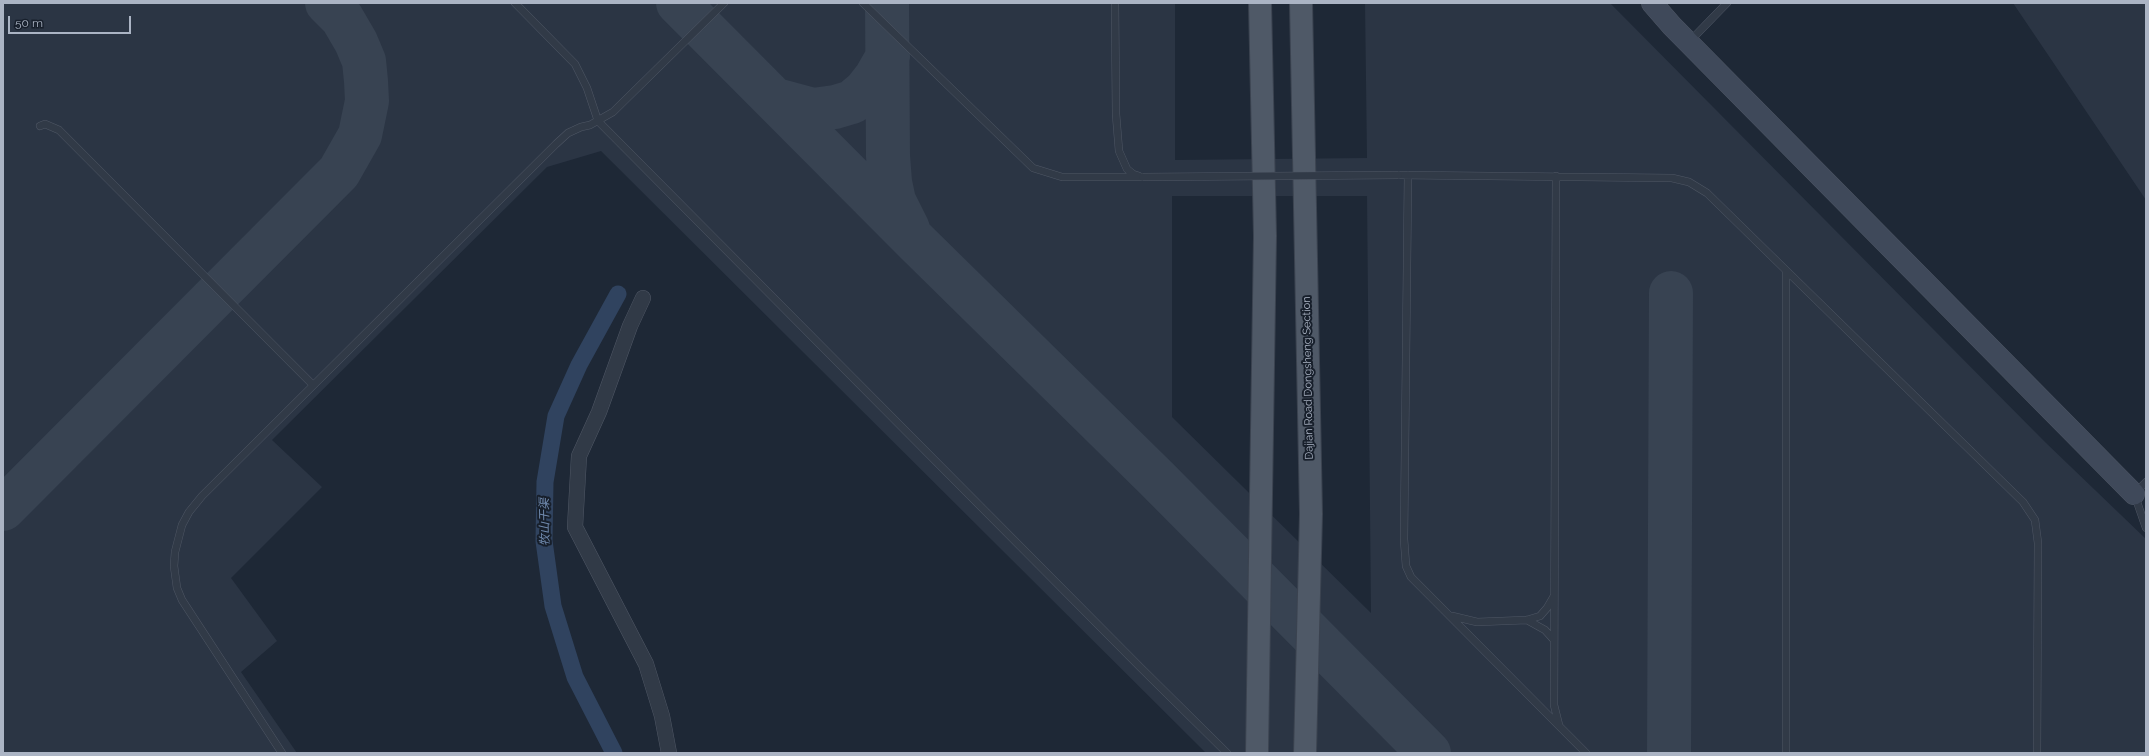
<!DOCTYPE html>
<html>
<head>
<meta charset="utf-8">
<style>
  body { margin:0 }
  #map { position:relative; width:2149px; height:756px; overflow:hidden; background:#1e2836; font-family:Raleway,sans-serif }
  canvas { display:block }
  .frame { position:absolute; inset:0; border:4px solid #abb4c4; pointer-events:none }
  .scale { position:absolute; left:8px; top:16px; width:123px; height:18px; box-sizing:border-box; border:2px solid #abb4c4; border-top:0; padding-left:5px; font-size:12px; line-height:14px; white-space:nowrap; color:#abb4c4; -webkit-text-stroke:3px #171f2b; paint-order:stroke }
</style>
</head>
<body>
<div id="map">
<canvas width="2149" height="756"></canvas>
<div class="frame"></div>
<div class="scale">50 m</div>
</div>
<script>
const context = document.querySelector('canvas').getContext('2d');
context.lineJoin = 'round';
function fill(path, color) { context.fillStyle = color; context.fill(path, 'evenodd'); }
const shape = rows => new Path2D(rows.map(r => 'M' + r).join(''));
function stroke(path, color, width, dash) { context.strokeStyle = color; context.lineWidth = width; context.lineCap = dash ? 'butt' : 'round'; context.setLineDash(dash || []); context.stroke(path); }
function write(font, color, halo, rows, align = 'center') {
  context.font = font + ' Raleway,"Noto Sans SC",sans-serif'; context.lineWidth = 4; context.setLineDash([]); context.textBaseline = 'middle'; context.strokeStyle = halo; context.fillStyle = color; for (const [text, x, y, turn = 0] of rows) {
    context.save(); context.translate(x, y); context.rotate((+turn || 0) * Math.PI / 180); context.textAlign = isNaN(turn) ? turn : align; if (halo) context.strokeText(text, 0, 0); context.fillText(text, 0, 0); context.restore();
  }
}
fill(shape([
  [3,3,1175,3,1175,160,1367,158,1365,3,1610,3,2045,442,2146,539,2146,753,1206,753,601,151,547,167,272,440,322,487,231,578,277,641,241,672,297,753,3,753],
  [1172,196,1367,196,1371,613,1172,417],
  [2013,3,2146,3,2146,200]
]), '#2b3544');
stroke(shape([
  [614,753,575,677,553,606,544,541,545,482,556,416,579,365,618,294]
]), '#30435f', 17);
stroke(shape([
  [678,3,916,242,1156,478,1429,753],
  [887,3,888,156,890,182,894,201,908,229],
  [776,100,813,110,835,107,852,102,865,91,876,77,888,56],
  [3,509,339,172,360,135,367,101,366,81,364,61,356,42,342,18,327,3],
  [1669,753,1671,293]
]), '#384352', 44);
const lane = shape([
  [515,3,575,64,587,88,598,121,1141,668,1227,753],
  [863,3,1033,168,1062,177,1143,177],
  [1115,3,1116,114,1119,151,1127,169,1133,174,1139,176],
  [1690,41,1727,3],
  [40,126,45,124,59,130,313,385],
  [1398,175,1672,178,1689,182,1707,193,2023,502,2035,520,2038,543,2037,753],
  [1408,175,1404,539,1406,566,1411,577,1586,753],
  [1556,176,1554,705,1559,725],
  [2136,492,2146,482],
  [2135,496,2146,528],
  [1452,616,1477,622,1527,620,1540,616,1547,608,1554,596],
  [1527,620,1545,630,1554,640],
  [282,753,182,600,177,588,174,566,175,552,182,525,189,512,202,496,556,144,568,133,581,127,590,125,613,112,724,3],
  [1786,753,1786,271]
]);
const street = shape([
  [643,298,630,326,599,412,579,456,575,527,646,664,662,716,669,753]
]);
const secondary = shape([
  [1652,3,1672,26,2134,494]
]);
const primary = shape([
  [1301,3,1311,514,1305,753],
  [1257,753,1265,236,1260,3]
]);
stroke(lane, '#4f5765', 8);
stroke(street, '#4f5765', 16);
stroke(secondary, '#4f5765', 22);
stroke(primary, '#3b4350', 24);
stroke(lane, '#313a47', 7);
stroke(street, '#313a47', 15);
stroke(secondary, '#3f495a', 21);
stroke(primary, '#4f5967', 22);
const laneBridge = shape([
  [1143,177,1398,175]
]);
stroke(laneBridge, '#4f5765', 8, []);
stroke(laneBridge, '#313a47', 7);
write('11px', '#abb4c4', '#171f2b', [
  ["Dajian Road Dongsheng Section",1308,378,-91]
]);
write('italic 12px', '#718baf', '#171f2b', [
  ["牧山干渠",545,522,-91]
]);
</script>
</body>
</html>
